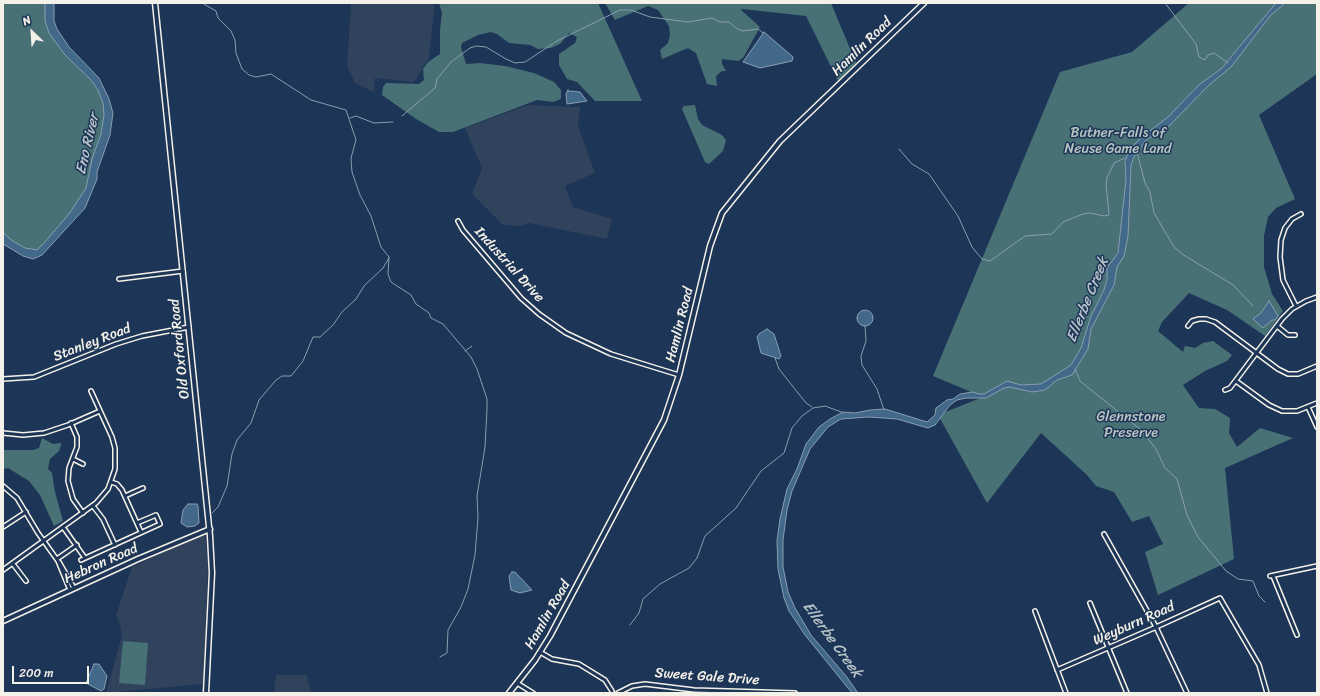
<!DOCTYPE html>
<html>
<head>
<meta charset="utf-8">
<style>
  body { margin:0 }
  #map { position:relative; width:1320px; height:696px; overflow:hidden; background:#1d3557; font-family:Sriracha,sans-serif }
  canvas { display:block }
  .frame { position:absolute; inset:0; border:4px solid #f4f1e8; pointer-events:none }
  .north { position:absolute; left:12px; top:12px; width:40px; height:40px; -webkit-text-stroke:3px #1d3557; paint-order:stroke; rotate:335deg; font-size:11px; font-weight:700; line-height:16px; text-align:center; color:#f4f1e8 }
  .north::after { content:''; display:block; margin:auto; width:14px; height:18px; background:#f4f1e8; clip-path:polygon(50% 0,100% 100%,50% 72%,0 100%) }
  .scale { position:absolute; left:12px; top:666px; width:77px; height:18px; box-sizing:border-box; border:2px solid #f4f1e8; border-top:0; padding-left:5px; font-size:12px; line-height:14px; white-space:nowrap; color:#f4f1e8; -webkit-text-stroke:3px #1d3557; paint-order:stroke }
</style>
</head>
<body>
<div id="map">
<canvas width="1320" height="696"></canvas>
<div class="frame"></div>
<div class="north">N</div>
<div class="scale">200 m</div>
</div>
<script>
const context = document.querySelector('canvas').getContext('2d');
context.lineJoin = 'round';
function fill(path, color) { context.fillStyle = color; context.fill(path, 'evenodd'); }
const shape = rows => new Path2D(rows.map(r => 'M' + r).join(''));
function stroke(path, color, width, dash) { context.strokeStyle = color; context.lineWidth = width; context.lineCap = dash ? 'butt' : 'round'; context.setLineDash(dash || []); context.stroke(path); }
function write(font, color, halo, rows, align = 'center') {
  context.font = font + ' Sriracha,sans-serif'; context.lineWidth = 3; context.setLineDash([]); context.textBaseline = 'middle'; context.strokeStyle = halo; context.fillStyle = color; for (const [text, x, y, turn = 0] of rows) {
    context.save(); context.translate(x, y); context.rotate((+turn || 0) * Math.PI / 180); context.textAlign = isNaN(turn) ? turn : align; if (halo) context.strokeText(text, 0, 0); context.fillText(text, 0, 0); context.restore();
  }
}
fill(shape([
  [351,3,435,3,429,58,414,82,375,78,374,92,355,83,347,66],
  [528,105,580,107,578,126,595,173,565,186,573,207,612,219,607,239,529,223,521,226,503,225,472,194,482,168,465,128],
  [201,535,205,535,208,566,203,684,106,693,122,635,120,624,116,615,132,567],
  [276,675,307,675,311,693,274,693]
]), '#30425c');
fill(shape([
  [3,3,50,3,54,31,88,71,108,109,82,204,42,250,31,255,3,239],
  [439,3,598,3,642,101,595,101,577,82,567,79,559,65,559,54,575,43,577,37,569,33,560,44,551,48,538,49,530,45,509,43,497,34,491,32,478,35,462,43,461,47,466,64,480,63,505,66,534,73,554,82,561,90,561,99,553,102,537,100,453,132,439,132,416,119,382,95,383,87,386,83,419,84,424,80,423,69,428,62,440,54,440,30,442,13],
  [605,3,831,3,856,63,838,81,806,16,742,9,741,10,760,27,743,58,738,61,722,59,722,64,726,71,722,71,716,76,717,86,707,84,696,53,688,48,662,59,660,50,668,43,670,35,669,26,658,10,648,6,615,20],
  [1189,3,1317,3,1317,74,1259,115,1295,199,1276,208,1268,217,1264,236,1264,267,1272,294,1283,311,1265,336,1227,310,1189,293,1162,322,1158,331,1183,352,1185,346,1195,348,1203,343,1213,341,1232,355,1227,361,1205,371,1183,385,1199,408,1215,409,1230,418,1229,433,1237,447,1260,428,1293,438,1225,468,1234,559,1158,595,1145,552,1163,544,1149,516,1132,522,1114,492,1096,486,1087,475,1041,433,987,503,938,415,983,397,933,376,1060,72,1132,52],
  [695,105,698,119,702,125,722,135,726,140,723,151,709,164,705,162,682,109,684,106],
  [42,438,53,444,61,443,61,445,59,451,50,459,48,469,52,473,55,492,63,521,56,525,54,526,40,495,29,481,8,468,3,469,3,450,33,450,39,448],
  [123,641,148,643,145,685,119,683]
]), '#487176');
const water = shape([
  [45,3,54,3,54,21,57,29,69,47,99,78,109,99,113,113,110,135,97,172,97,179,85,208,42,255,33,259,23,256,3,244,3,232,11,240,25,248,37,250,44,243,69,214,86,188,92,159,101,134,104,115,103,103,98,90,91,80,65,55,49,33,45,21,45,3],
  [1276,3,1285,3,1270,16,1231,67,1209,85,1168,127,1146,140,1134,157,1131,165,1128,236,1124,256,1117,267,1114,285,1091,329,1088,349,1072,375,1057,380,1045,390,1032,392,1010,387,1004,388,986,398,966,398,957,400,950,405,935,425,928,428,897,419,869,417,841,419,828,427,810,449,792,491,787,510,783,540,783,567,788,592,795,608,811,635,846,676,858,693,852,693,805,635,789,611,784,598,778,569,777,541,780,519,787,489,797,469,806,444,819,427,830,419,843,412,855,413,870,410,885,409,927,422,935,415,936,408,947,400,953,399,960,394,972,392,979,394,984,394,1007,381,1021,385,1041,384,1071,365,1081,348,1091,316,1104,290,1107,280,1107,268,1118,253,1126,180,1125,161,1130,149,1143,136,1168,117,1200,84,1221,69,1276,3],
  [764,32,793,57,792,61,760,68,743,62,764,32],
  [568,90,569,92,570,91,580,92,587,101,567,104,566,94,568,90],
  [1269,301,1278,316,1275,320,1272,320,1263,328,1253,319,1261,313,1269,301],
  '857 318a8 8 0 1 1 16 0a8 8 0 1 1-16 0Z',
  [767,329,774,334,781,356,779,359,761,353,757,337,759,334,767,329],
  [188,504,197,504,198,506,199,523,195,526,187,527,181,523,183,510,188,504],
  [512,572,515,572,532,590,520,593,511,590,509,576,512,572],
  [94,664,99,664,107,676,104,689,101,691,86,683,94,664]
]);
fill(water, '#42688a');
stroke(water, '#899fb0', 1);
stroke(shape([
  [202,3,216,11,218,18,231,31,235,40,236,53,242,69,249,75,256,77,271,74,311,100,346,110,356,140,351,158,352,172,360,195,371,216,381,247,389,257,388,274,391,282,411,295,416,304,429,313,431,318,443,324,471,357,477,369,487,399,487,409,485,447,477,496,478,518,475,555,468,589,461,607,448,630,447,653,440,657],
  [1165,3,1196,44,1199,57,1205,60,1208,55,1214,53,1228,63],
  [402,116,435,88,437,79,451,62,470,48,476,46,486,47,506,59,515,63,525,62,557,41,620,10,631,10,650,17,688,22,712,18,720,22,729,22,736,28,742,31,758,29,763,33],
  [350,118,356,116,374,123,393,122],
  [899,149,912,164,929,174,958,216,972,247,982,259,990,261,1025,236,1052,234,1063,222,1083,214,1090,213,1104,216,1109,215,1106,184,1107,178,1114,163,1125,158],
  [1137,152,1145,183,1150,192,1154,213,1174,247,1182,254,1233,285,1253,306],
  [865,326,866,341,861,356,862,365,877,389,884,410],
  [465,351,472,346],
  [775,358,779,369,806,403,812,407],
  [1075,369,1080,381,1141,430,1156,449,1165,468,1177,479,1187,515,1198,537,1226,571,1238,579,1253,581,1259,596,1265,602],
  [212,513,218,507,227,486,232,454,237,440,251,423,259,400,276,380,282,376,291,376,303,361,313,337,320,337,333,325,342,312,356,299,364,286,383,268,389,258],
  [630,625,639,613,643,599,660,584,689,568,697,558,705,536,736,508,761,471,784,453,792,428,802,416,813,408,825,406,844,413]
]), '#899fb0', 1);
const minor = shape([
  [458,221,463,230,521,298,539,314,566,333,611,354,679,375],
  [119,279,183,271],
  [1296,306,1283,280,1280,257,1281,240,1285,228,1292,219,1301,214],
  [1188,326,1192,321,1199,319,1206,319,1215,322,1278,369,1288,374,1298,374,1317,366],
  [1277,326,1288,335,1295,335],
  [3,379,34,377,116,344,142,336,189,327],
  [1236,381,1269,405,1282,411,1297,411,1317,403],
  [1225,390,1230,388,1282,319,1292,309,1306,301,1317,297],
  [1308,407,1317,427],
  [71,423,77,437,77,447,69,468,68,481,73,499,83,513],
  [3,433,23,435,44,433,68,425,100,411],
  [73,459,83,464],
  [111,482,117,484,122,490,141,532],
  [3,486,17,498,38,533,58,561,70,590],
  [125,496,143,488],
  [93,506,103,519,115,545],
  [3,527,26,512],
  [63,527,85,558],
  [1104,534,1155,625,1187,693],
  [57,559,77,545],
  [81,560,160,524,156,515,137,523],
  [59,562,74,588],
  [13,564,26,581],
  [3,570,96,503,108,489,115,469,115,448,112,437,91,391],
  [1270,576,1317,566],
  [1273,576,1297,635],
  [1090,603,1127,693],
  [1035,611,1066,693],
  [540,652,552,659,579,664,605,680,612,691],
  [1057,670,1154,628,1220,598,1259,665,1267,693],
  [517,683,533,693],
  [618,693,632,686,645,684,694,690,795,693]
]);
const tertiary = shape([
  [155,3,210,536,212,573,206,693],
  [3,621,138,559,210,529],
  [509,693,535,660,550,636,664,420,679,375,710,246,722,213,780,141,924,3]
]);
stroke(minor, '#f4f1e8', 6);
stroke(tertiary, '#f4f1e8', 7);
stroke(minor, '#1d3557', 3);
stroke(tertiary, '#1d3557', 4);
write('14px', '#f4f1e8', '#1d3557', [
  ["Hamlin Road",862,47,-44],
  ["Industrial Drive",509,265,48],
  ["Hamlin Road",680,325,-76],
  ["Stanley Road",92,343,-21],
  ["Old Oxford Road",180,349,-96],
  ["Hebron Road",101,564,-24],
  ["Hamlin Road",548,615,-60],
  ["Weyburn Road",1134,624,-24],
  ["Sweet Gale Drive",707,677,4]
]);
write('14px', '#b8c4c0', '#1d3557', [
  ["Butner-Falls of",1118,133],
  ["Neuse Game Land",1118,149],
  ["Glennstone",1131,417],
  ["Preserve",1131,433]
]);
write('italic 15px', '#b6c1c7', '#1d3557', [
  ["Eno River",88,144,-77],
  ["Ellerbe Creek",1088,300,-68],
  ["Ellerbe Creek",832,640,54]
]);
</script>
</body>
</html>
